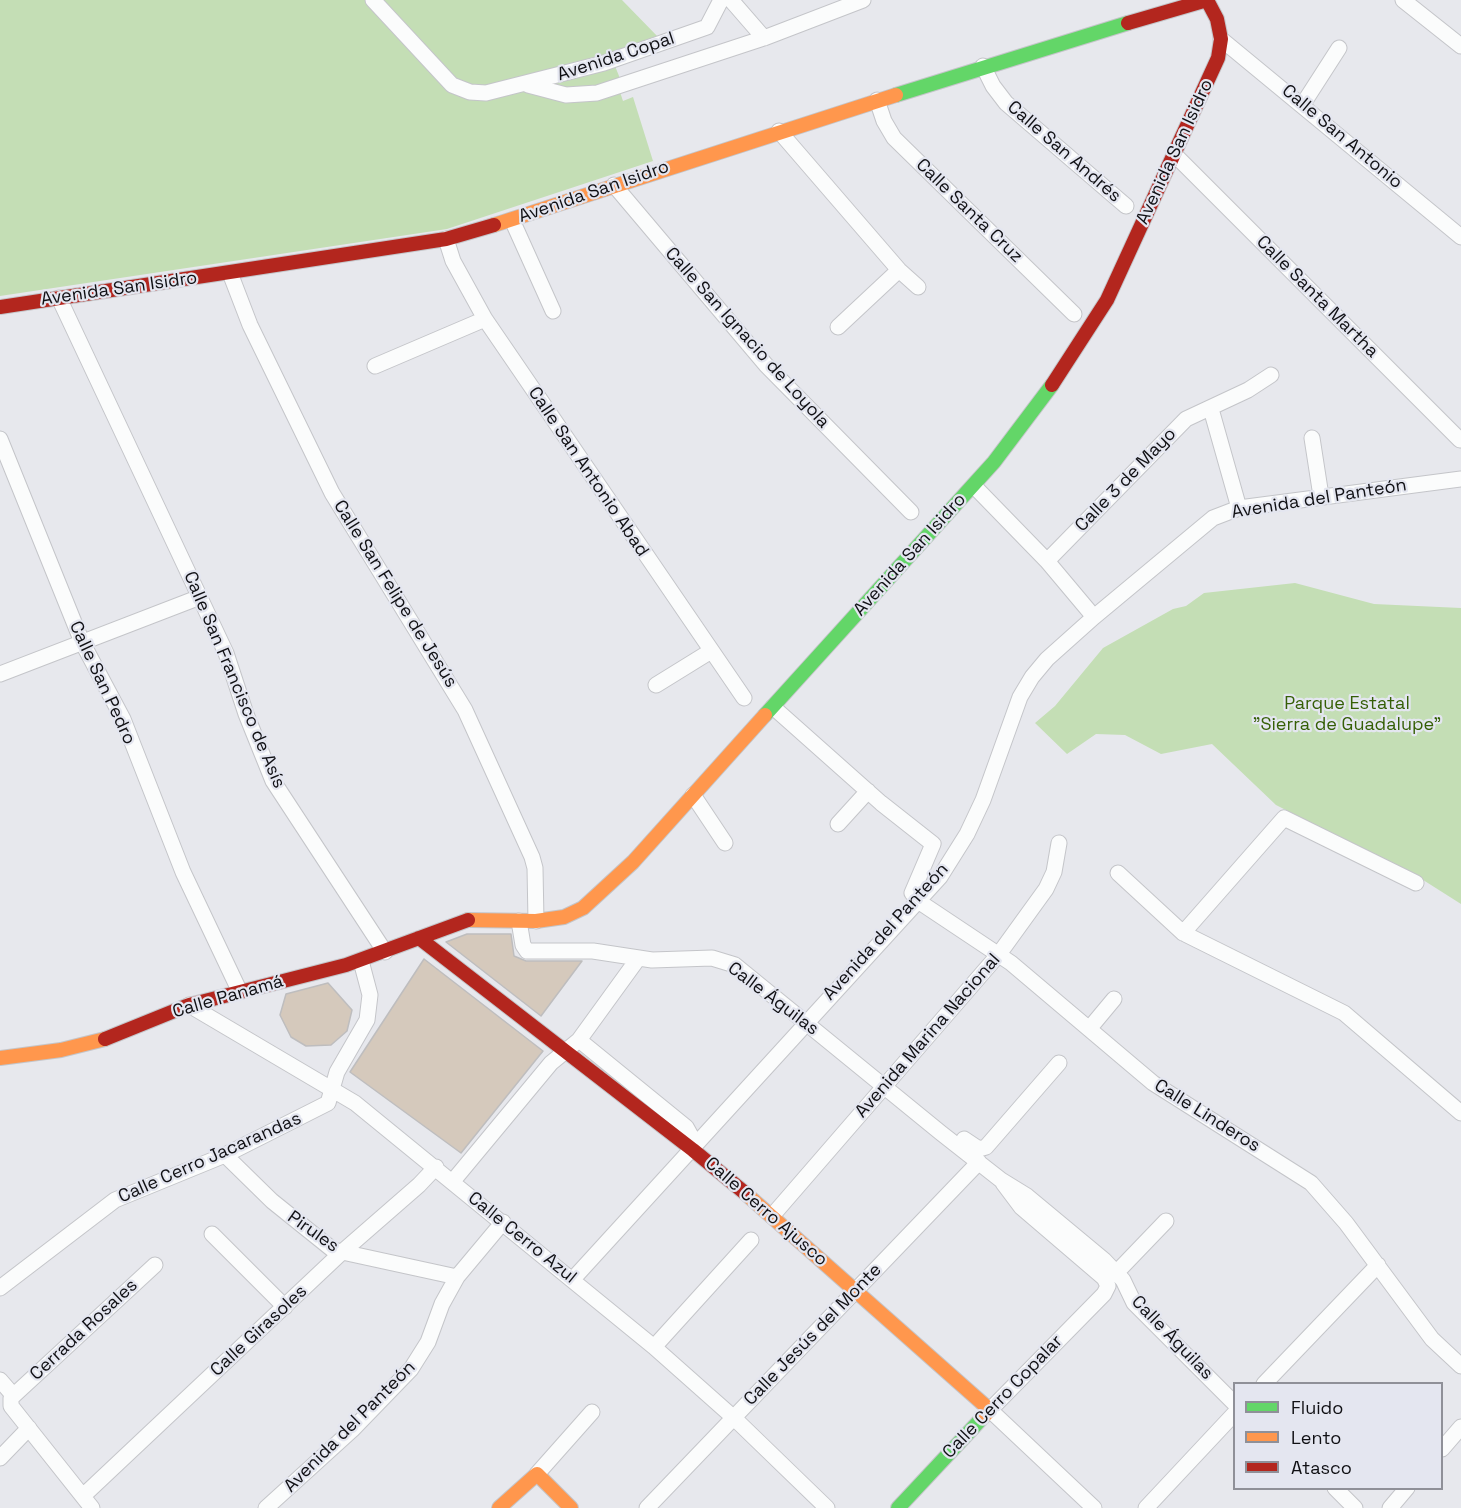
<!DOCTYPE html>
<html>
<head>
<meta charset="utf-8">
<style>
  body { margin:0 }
  #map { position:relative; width:1461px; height:1508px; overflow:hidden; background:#e7e8ed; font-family:"Space Grotesk",sans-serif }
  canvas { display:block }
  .legend { position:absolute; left:1233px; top:1382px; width:210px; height:108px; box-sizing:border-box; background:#e4e6f0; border:2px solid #8f9098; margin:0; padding:8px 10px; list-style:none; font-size:18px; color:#101014 }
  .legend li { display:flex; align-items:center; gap:12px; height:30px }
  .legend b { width:30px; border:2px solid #8f9098 }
</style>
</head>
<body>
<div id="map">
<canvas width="1461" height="1508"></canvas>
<ul class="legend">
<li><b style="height:8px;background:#63d668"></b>Fluido</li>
<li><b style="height:8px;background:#ff974d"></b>Lento</li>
<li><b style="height:8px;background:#b3261e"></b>Atasco</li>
</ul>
</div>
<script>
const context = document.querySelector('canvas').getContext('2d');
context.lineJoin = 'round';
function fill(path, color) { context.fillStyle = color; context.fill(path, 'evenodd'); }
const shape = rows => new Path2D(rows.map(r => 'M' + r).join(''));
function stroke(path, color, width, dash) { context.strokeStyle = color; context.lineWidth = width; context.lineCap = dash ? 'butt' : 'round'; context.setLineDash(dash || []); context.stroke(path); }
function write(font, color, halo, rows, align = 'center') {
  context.font = font + ' "Space Grotesk",sans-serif'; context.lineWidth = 4.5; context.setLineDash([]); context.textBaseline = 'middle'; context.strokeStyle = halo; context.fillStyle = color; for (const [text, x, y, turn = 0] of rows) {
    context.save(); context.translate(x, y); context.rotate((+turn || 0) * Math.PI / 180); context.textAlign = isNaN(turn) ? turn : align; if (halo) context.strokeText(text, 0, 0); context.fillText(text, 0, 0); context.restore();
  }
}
fill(shape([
  [0,0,622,0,660,39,615,66,621,81,617,83,623,101,633,97,653,161,447,229,0,296],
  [1295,583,1374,604,1461,608,1461,904,1420,878,1276,805,1212,744,1161,754,1125,735,1096,734,1067,754,1035,723,1055,706,1103,648,1173,609,1186,606,1204,593]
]), '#c4deb5');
const building = shape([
  [467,934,511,934,514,956,526,961,582,961,541,1016,446,942,467,934],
  [424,959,543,1051,461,1153,350,1072,424,959],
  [328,983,352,1010,347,1031,331,1045,306,1046,291,1037,280,1015,286,994,328,983]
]);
fill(building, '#d5c9bc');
stroke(building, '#bebdbe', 1.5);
const street = shape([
  [373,0,452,85,470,92,486,93,604,63,707,27,721,0],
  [731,0,764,38],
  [1403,0,1461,46],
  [1221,39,1461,237],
  [983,66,993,86,1006,103,1126,206],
  [528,85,566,95,597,93,764,38,863,0],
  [877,100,884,121,894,138,1074,314],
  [1303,104,1339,48],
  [779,131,899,270,918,287],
  [1174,154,1460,440],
  [614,185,766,365,911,512],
  [512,220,553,311],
  [446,239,453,261,485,319,744,698],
  [230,273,250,325,332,493,465,710,532,857,535,868,536,921],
  [59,298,226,653,246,714,273,781,385,952],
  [838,327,899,270],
  [375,366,485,319],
  [1211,409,1239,508],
  [1312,438,1321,496],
  [0,439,82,642,123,719,183,872,239,990],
  [974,486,1047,561,1094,617],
  [1047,561,1186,419,1248,390,1271,375],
  [0,674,200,597],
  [656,685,711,651],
  [773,707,881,803,933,844,912,893,918,901,1011,963,1153,1083,1311,1183,1346,1223,1432,1339,1461,1366],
  [693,795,725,843],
  [838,824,868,791],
  [1118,873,1183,933,1344,1013,1461,1113],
  [519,921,523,945,527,951,593,951,652,960,712,958,735,965,941,1133,1001,1180,1027,1196,1104,1260,1123,1280,1134,1303,1234,1403],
  [1183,933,1284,818,1416,883],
  [189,1005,355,1103,654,1347,734,1418,827,1508],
  [1089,1029,1114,999],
  [579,1040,686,1127,691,1136,693,1150],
  [964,1139,979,1149,986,1147,1059,1063],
  [225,1155,272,1201,333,1250,457,1277],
  [453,1181,551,1063,579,1040,637,960],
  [1003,1183,1021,1207,1104,1278,1108,1286,1104,1294,990,1410,1094,1508],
  [772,1216,999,954,1046,889,1054,872,1059,843],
  [212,1234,285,1307],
  [1117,1272,1166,1221],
  [573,1279,940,877,967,834,983,800,1020,697,1032,677,1047,659,1094,617,1213,518,1239,508,1461,479],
  [0,1288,115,1200,225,1155,328,1103,337,1072,367,1020,370,995,361,961],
  [654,1347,751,1240],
  [0,1380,13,1395],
  [1264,1384,1378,1265],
  [1442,1449,1461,1427],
  [0,1458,29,1428],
  [537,1474,592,1412],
  [1335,1488,1355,1508],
  [83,1496,341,1253,419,1185,436,1167],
  [92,1508,11,1406,11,1398,155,1265],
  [266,1508,352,1430,411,1369,428,1342,442,1304,457,1277,503,1222],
  [647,1508,979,1162],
  [1146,1508,1234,1414],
  [1390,1508,1407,1488]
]);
const fast = shape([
  [896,95,1128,23],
  [765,715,994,462,1052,385],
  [898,1508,984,1416]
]);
const slow = shape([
  [494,225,896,95],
  [468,920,536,921,564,917,583,908,633,862,765,715],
  [0,1058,61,1050,105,1039],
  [745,1193,990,1410,984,1416],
  [499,1508,537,1474,571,1508]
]);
const jam = shape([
  [0,307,446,239,494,225],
  [1052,385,1107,300,1218,58,1221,39,1217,19,1207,0,1128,23],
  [419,938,693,1150,745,1193],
  [105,1039,189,1005,346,965,468,920]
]);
stroke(street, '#c4c5c9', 17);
stroke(fast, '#c4c5c9', 16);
stroke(slow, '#c4c5c9', 16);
stroke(jam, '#c4c5c9', 16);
stroke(street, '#fbfcfc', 15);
stroke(fast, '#63d668', 14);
stroke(slow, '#ff974d', 14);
stroke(jam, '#b3261e', 14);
write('18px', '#101014', '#e4e6f0', [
  ["Avenida Copal",616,57,-18],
  ["Calle San Antonio",1342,137,40],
  ["Calle San Andrés",1064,152,41],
  ["Avenida San Isidro",1175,152,-65],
  ["Avenida San Isidro",594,192,-19],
  ["Calle Santa Cruz",969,211,44],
  ["Avenida San Isidro",119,289,-8],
  ["Calle Santa Martha",1317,297,45],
  ["Calle San Ignacio de Loyola",747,338,48],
  ["Calle San Antonio Abad",588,472,56],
  ["Calle 3 de Mayo",1126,480,-46],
  ["Avenida del Panteón",1319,499,-9],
  ["Avenida San Isidro",910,555,-48],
  ["Calle San Felipe de Jesús",395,594,58],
  ["Calle San Francisco de Asís",234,680,67],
  ["Calle San Pedro",102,683,65],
  ["Avenida del Panteón",886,932,-48],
  ["Calle Panamá",228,997,-16],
  ["Calle Águilas",773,999,37],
  ["Avenida Marina Nacional",928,1036,-49],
  ["Calle Linderos",1207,1116,32],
  ["Calle Cerro Jacarandas",210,1158,-24],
  ["Calle Cerro Ajusco",766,1212,41],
  ["Pirules",313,1232,35],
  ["Calle Cerro Azul",522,1238,39],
  ["Cerrada Rosales",84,1330,-43],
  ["Calle Girasoles",259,1331,-43],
  ["Calle Jesús del Monte",813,1335,-46],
  ["Calle Águilas",1172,1338,46],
  ["Calle Cerro Copalar",1003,1397,-46],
  ["Avenida del Panteón",350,1427,-45]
]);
write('18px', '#355f06', '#e4e6f0', [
  ["Parque Estatal",1347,704],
  ["\"Sierra de Guadalupe\"",1347,725]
]);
</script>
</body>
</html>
